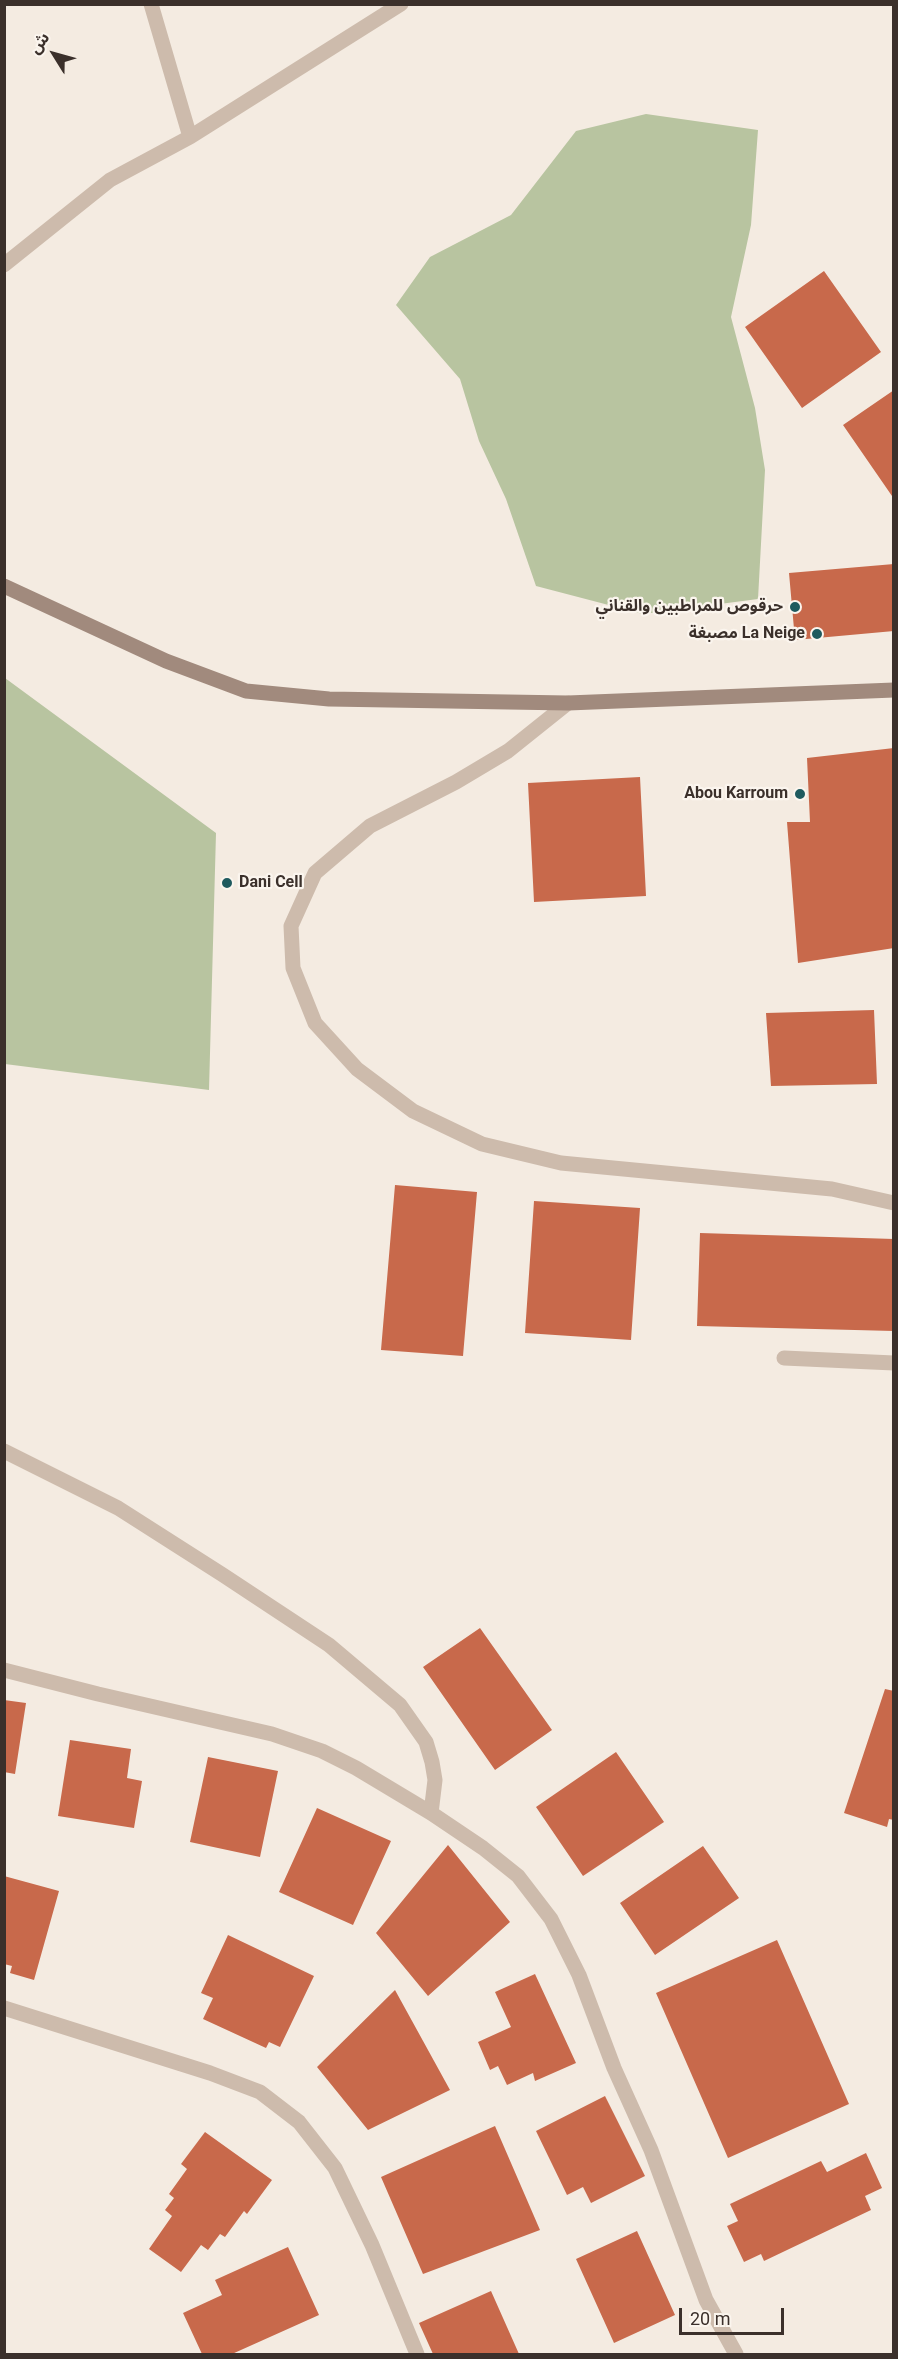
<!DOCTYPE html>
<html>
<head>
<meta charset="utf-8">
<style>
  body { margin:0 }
  #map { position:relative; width:898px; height:2359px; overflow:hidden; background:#f4ebe1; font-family:Roboto,"Noto Sans Arabic",sans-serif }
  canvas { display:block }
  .frame { position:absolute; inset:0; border:6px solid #3b302b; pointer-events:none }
  .north { position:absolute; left:24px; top:24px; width:60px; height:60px; -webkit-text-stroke:4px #fbf5ee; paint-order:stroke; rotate:307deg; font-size:16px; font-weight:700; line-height:24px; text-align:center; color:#3b302b }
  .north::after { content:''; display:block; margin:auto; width:21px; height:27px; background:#3b302b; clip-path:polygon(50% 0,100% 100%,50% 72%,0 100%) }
  .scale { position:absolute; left:679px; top:2308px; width:105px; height:27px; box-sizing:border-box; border:3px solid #3b302b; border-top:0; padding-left:8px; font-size:18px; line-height:21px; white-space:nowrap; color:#3b302b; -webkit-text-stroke:4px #fbf5ee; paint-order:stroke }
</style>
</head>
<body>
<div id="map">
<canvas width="898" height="2359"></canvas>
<div class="frame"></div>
<div class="north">ش</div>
<div class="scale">20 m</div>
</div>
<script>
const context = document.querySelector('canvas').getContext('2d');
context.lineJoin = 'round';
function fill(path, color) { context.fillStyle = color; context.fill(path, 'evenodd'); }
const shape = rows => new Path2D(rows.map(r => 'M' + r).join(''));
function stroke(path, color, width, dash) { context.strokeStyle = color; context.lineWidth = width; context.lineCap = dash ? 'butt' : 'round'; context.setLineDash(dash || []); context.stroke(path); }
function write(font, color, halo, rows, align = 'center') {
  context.font = font + ' Roboto,"Noto Sans Arabic",sans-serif'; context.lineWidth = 4.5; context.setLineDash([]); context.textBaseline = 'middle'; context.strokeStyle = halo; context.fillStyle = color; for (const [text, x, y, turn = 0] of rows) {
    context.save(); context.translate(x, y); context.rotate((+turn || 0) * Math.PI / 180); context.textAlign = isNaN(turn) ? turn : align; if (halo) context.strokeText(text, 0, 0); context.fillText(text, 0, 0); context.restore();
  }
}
fill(shape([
  [646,114,758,130,751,225,731,317,755,408,765,470,758,599,643,614,536,586,506,499,479,441,460,379,396,305,430,257,511,215,576,131],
  [5,678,216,833,209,1090,5,1064]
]), '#b8c4a0');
fill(shape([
  [824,271,881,352,802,408,745,327],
  [894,390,894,495,892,496,843,425],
  [894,564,894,631,795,640,789,573],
  [894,748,894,948,798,963,787,822,810,822,807,758],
  [640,777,646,896,534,902,528,783],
  [874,1010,877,1084,771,1086,766,1013],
  [395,1185,477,1192,463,1356,381,1350],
  [534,1201,640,1208,631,1340,525,1333],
  [700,1233,894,1239,894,1331,697,1326],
  [480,1628,552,1730,495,1770,423,1667],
  [885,1689,894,1691,894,1820,889,1819,887,1827,844,1813],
  [4,1700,26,1703,15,1774,4,1772],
  [70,1740,131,1749,127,1778,142,1781,134,1828,58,1816],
  [616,1752,664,1822,583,1876,536,1807],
  [208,1757,278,1771,260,1857,190,1842],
  [317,1808,391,1841,353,1925,279,1892],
  [448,1845,510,1922,428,1996,376,1933],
  [703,1846,739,1898,655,1955,620,1903],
  [4,1876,59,1891,34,1980,10,1973,12,1966,4,1964],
  [228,1935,314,1976,280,2047,269,2042,266,2048,203,2019,213,1998,201,1993],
  [777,1940,849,2104,728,2158,656,1993],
  [535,1974,576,2063,535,2081,533,2073,507,2085,498,2066,490,2070,478,2042,511,2027,495,1992],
  [395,1990,450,2090,368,2130,317,2067],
  [605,2096,645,2176,591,2203,583,2187,567,2195,536,2131],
  [495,2126,540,2230,423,2274,381,2177],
  [205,2132,272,2180,247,2214,244,2211,225,2237,220,2234,208,2250,201,2245,181,2272,149,2249,172,2216,165,2210,174,2198,169,2194,187,2169,181,2164],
  [866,2153,882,2188,865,2196,871,2210,764,2261,761,2254,744,2262,727,2226,738,2221,730,2204,821,2161,827,2172],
  [637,2231,675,2315,614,2343,576,2259],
  [288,2247,319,2315,232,2354,202,2354,183,2313,222,2295,215,2280],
  [491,2291,519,2354,433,2354,419,2323]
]), '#c8694b');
stroke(shape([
  [151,4,190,137,401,4],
  [4,265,110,180,190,137]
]), '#cdbbac', 15);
stroke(shape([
  [568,703,508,751,456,782,370,826,315,873,291,926,293,968,315,1023,357,1069,413,1111,482,1144,561,1163,832,1189,894,1203],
  [784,1358,894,1363],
  [4,1451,118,1508,223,1575,329,1645,400,1705,426,1742,432,1762,435,1780,431,1813],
  [4,1670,98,1694,272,1734,322,1751,356,1768,431,1813,483,1848,518,1876,551,1919,579,1975,614,2068,651,2150,706,2300,736,2354],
  [4,2008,210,2073,260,2092,299,2122,335,2168,372,2245,417,2354]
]), '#cdbbac', 15);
stroke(shape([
  [4,586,166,661,246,691,329,699,568,703,894,690]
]), '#a18a7d', 15);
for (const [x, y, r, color] of [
  [795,607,6,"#1f5a5e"],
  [817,634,6,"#1f5a5e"],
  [800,794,6,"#1f5a5e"],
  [227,883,6,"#1f5a5e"]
]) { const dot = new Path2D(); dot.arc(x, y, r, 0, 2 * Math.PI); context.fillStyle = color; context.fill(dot); stroke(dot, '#fbf5ee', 2); }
write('bold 16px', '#3b302b', '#fbf5ee', [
  ["حرقوص للمراطبين والقناني",783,607],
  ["مصبغة La Neige",805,634],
  ["Abou Karroum",788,794],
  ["Dani Cell",239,883,"left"]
], 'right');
</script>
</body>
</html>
